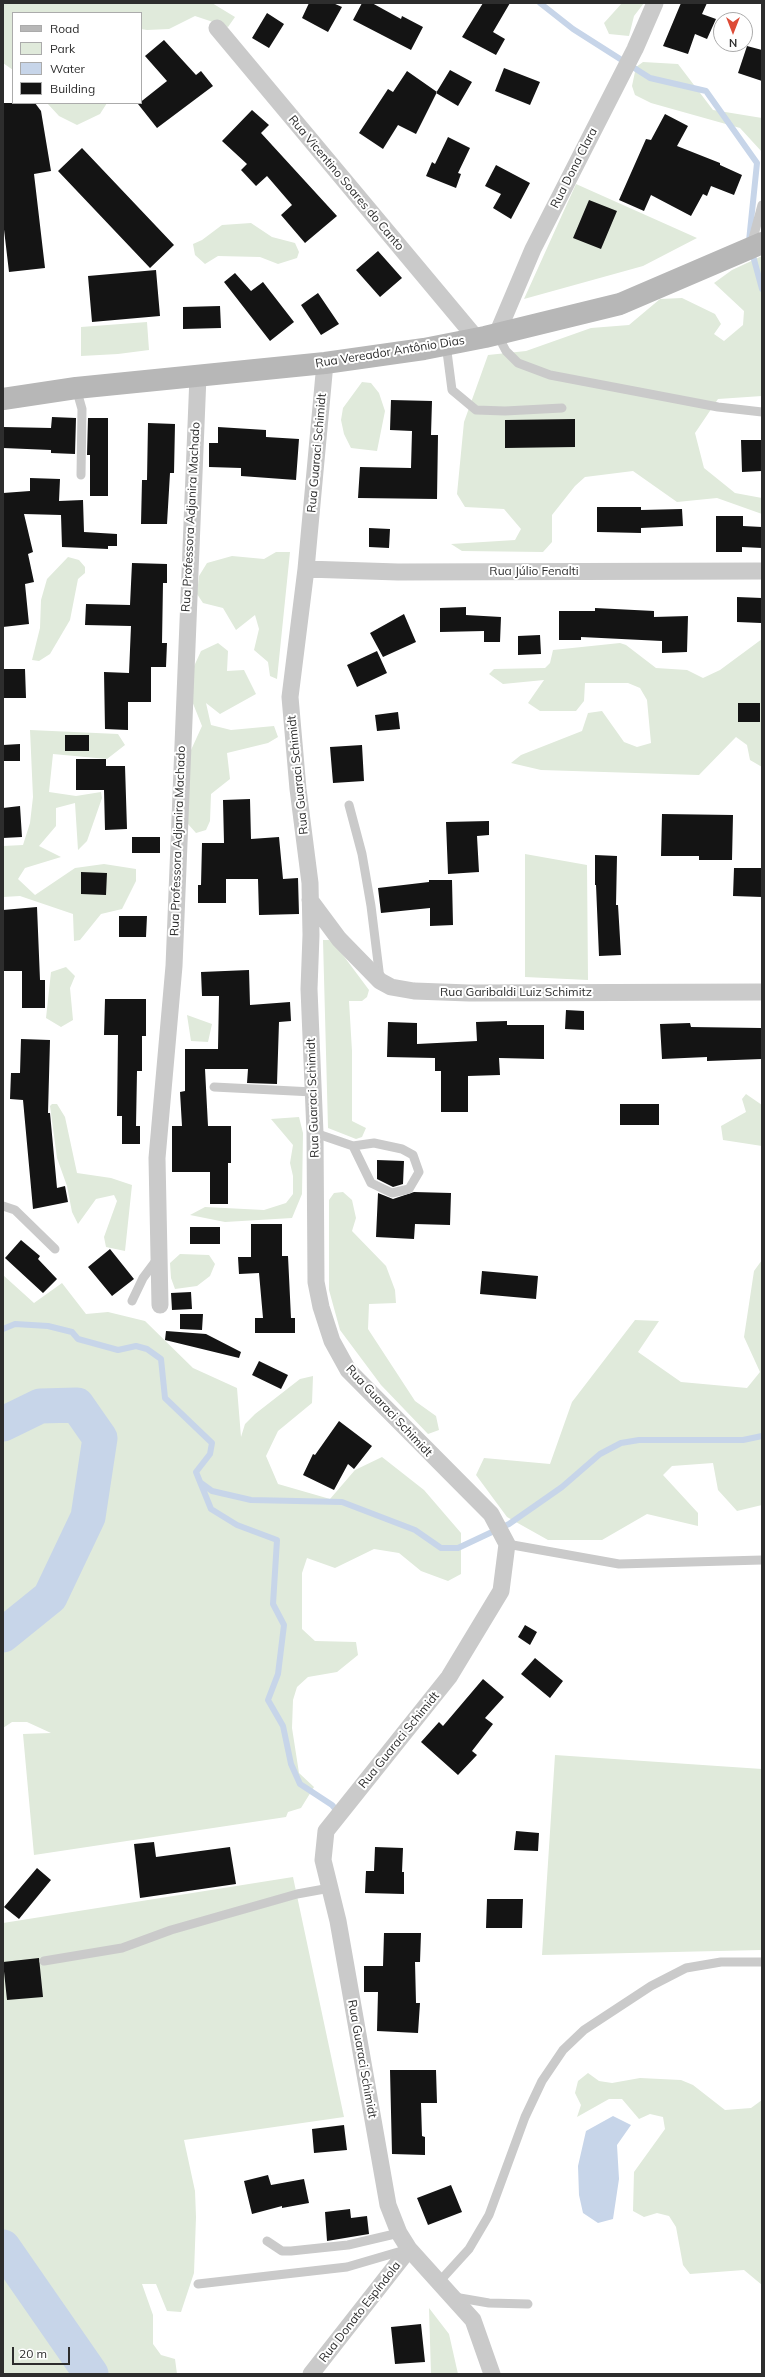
<!DOCTYPE html>
<html>
<head>
<meta charset="utf-8">
<style>
  body { margin:0 }
  #map { position:relative; width:765px; height:2377px; overflow:hidden; background:#fff; font-family:Mulish,sans-serif }
  canvas { display:block }
  .frame { position:absolute; inset:0; border:4px solid #2d2d2d; pointer-events:none }
  .legend { position:absolute; left:12px; top:12px; width:130px; height:92px; box-sizing:border-box; background:#fff; border:1px solid #ababab; margin:0; padding:5px 7px; list-style:none; font-size:12px; color:#2d2d2d }
  .legend li { display:flex; align-items:center; gap:8px; height:20px }
  .legend b { width:20px; border:1px solid #ababab }
  .north { position:absolute; left:713px; top:12px; width:40px; height:40px; box-sizing:border-box; background:#fff; border:1px solid #ababab; border-radius:50%; rotate:180deg; font-size:11px; font-weight:700; line-height:16px; text-align:center; color:#2d2d2d }
  .north::after { content:''; display:block; margin:auto; width:14px; height:18px; background:#dd4b36; clip-path:polygon(50% 0,100% 100%,50% 72%,0 100%) }
  .scale { position:absolute; left:12px; top:2347px; width:58px; height:18px; box-sizing:border-box; border:2px solid #2d2d2d; border-top:0; padding-left:5px; font-size:12px; line-height:14px; white-space:nowrap; color:#2d2d2d; -webkit-text-stroke:3px #fff; paint-order:stroke }
</style>
</head>
<body>
<div id="map">
<canvas width="765" height="2377"></canvas>
<div class="frame"></div>
<ul class="legend">
<li><b style="height:5px;background:#b7b7b7"></b>Road</li>
<li><b style="height:11px;background:#e0eadb"></b>Park</li>
<li><b style="height:11px;background:#c7d5e9"></b>Water</li>
<li><b style="height:11px;background:#141414"></b>Building</li>
</ul>
<div class="north">N</div>
<div class="scale">20 m</div>
</div>
<script>
const context = document.querySelector('canvas').getContext('2d');
context.lineJoin = 'round';
function fill(path, color) { context.fillStyle = color; context.fill(path, 'evenodd'); }
const shape = rows => new Path2D(rows.map(r => 'M' + r).join(''));
function stroke(path, color, width, dash) { context.strokeStyle = color; context.lineWidth = width; context.lineCap = dash ? 'butt' : 'round'; context.setLineDash(dash || []); context.stroke(path); }
function write(font, color, halo, rows, align = 'center') {
  context.font = font + ' Mulish,sans-serif'; context.lineWidth = 4; context.setLineDash([]); context.textBaseline = 'middle'; context.strokeStyle = halo; context.fillStyle = color; for (const [text, x, y, turn = 0] of rows) {
    context.save(); context.translate(x, y); context.rotate((+turn || 0) * Math.PI / 180); context.textAlign = isNaN(turn) ? turn : align; if (halo) context.strokeText(text, 0, 0); context.fillText(text, 0, 0); context.restore();
  }
}
fill(shape([
  [3,3,212,3,235,17,228,27,195,16,169,29,147,30,141,29,141,13,13,13,13,70,3,63],
  [622,3,644,3,634,16,629,36,609,34,604,23],
  [643,62,678,64,713,110,762,118,762,152,740,128,651,103,635,95,632,86,636,67],
  [47,103,107,103,100,114,77,125,59,116],
  [576,184,697,238,643,266,524,299],
  [251,223,272,237,295,243,299,252,297,258,278,264,260,257,218,256,205,264,195,255,193,244,202,240,222,225],
  [762,256,762,396,718,399,695,433,704,468,735,493,762,498,762,514,717,498,677,502,633,471,585,477,575,486,552,515,552,542,543,552,462,551,451,544,515,540,521,529,504,509,465,507,457,494,464,422,488,355,526,351,591,328,629,325,660,299,682,298,715,314,721,324,714,334,724,341,743,325,744,311,714,283,732,270],
  [147,322,149,350,118,354,81,356,81,327],
  [362,382,371,383,379,393,385,411,377,451,351,448,344,434,341,420,343,408],
  [276,552,290,552,277,679,270,676,268,662,254,650,259,629,255,615,236,630,223,608,203,603,197,594,199,576,207,563,232,556,264,559],
  [68,557,79,560,85,567,85,573,78,579,70,620,50,654,39,661,32,660,40,628,41,600,47,579],
  [762,639,762,767,750,760,747,745,736,737,699,775,541,770,511,763,521,755,582,731,588,713,602,711,624,742,637,747,651,743,647,700,640,688,628,683,585,683,584,701,576,711,540,711,528,703,544,680,503,684,489,674,494,669,545,668,550,663,553,650,620,643,626,645,656,668,687,670,703,678,720,670],
  [218,643,228,651,227,671,244,670,256,694,220,714,206,703,211,725,231,730,274,726,278,737,268,743,227,753,230,779,211,794,210,821,206,830,196,833,188,824,186,761,202,726,190,696,190,675,201,651],
  [30,730,118,734,125,745,107,759,53,754,49,792,76,796,101,792,102,798,87,841,78,850,75,803,56,808,56,826,39,846,61,857,25,868,18,879,35,895,75,868,104,864,136,869,136,881,122,909,101,914,80,940,74,941,73,914,20,896,3,897,3,846,23,845,30,823,33,797],
  [525,854,587,865,588,980,525,977],
  [323,940,329,940,334,943,369,990,367,997,362,1001,349,1001,352,1051,352,1121,366,1128,362,1137,356,1139,328,1128],
  [66,967,75,976,70,988,73,1020,61,1027,46,1018,51,972],
  [187,1015,212,1024,208,1042,191,1041],
  [746,1094,762,1105,762,1146,723,1140,721,1126,746,1112,742,1099],
  [52,1104,57,1104,65,1117,77,1173,111,1178,132,1185,125,1251,106,1247,104,1237,117,1201,114,1195,96,1199,78,1224,72,1212,67,1186,57,1158,50,1106],
  [299,1117,303,1133,302,1194,292,1218,225,1222,190,1215,205,1207,264,1210,286,1203,293,1194,293,1176,290,1163,293,1145,271,1119],
  [343,1192,352,1200,356,1218,352,1231,386,1266,395,1290,396,1303,369,1304,368,1329,415,1401,436,1416,439,1430,428,1434,381,1385,340,1330,329,1290,329,1200,334,1193],
  [180,1254,209,1255,215,1264,210,1276,197,1286,175,1289,171,1278,170,1263],
  [762,1260,762,1505,737,1511,718,1490,713,1463,672,1466,663,1475,698,1513,698,1526,647,1514,602,1540,548,1540,507,1517,476,1475,484,1458,550,1464,572,1402,635,1320,659,1321,638,1352,681,1382,747,1388,760,1372,744,1337,754,1271],
  [3,1275,34,1303,62,1283,86,1314,108,1312,145,1321,193,1368,237,1388,241,1437,245,1424,255,1414,300,1379,313,1376,312,1403,278,1431,266,1456,278,1484,330,1499,355,1470,382,1457,424,1490,461,1533,461,1574,448,1581,421,1571,399,1553,374,1549,335,1568,307,1558,302,1573,302,1629,315,1641,356,1642,358,1655,337,1672,308,1677,297,1687,293,1700,292,1728,299,1773,314,1787,301,1808,288,1812,286,1817,34,1855,23,1734,51,1733,27,1722,12,1722,3,1728],
  [555,1755,762,1769,762,1950,542,1955],
  [293,1877,344,2117,184,2140,195,2191,196,2217,194,2273,181,2312,167,2311,156,2284,142,2284,153,2315,153,2344,161,2355,175,2359,177,2374,3,2374,3,1923],
  [588,2073,599,2081,612,2083,640,2078,681,2080,693,2085,725,2110,751,2108,762,2100,762,2285,744,2270,690,2274,683,2265,676,2227,669,2216,657,2213,644,2217,633,2211,634,2172,665,2129,663,2117,650,2114,639,2119,622,2099,609,2099,577,2117,581,2105,575,2093,578,2081],
  [429,2308,449,2334,458,2374,431,2374]
]), '#e0eadb');
fill(shape([
  [613,2116,631,2125,617,2145,619,2179,613,2219,598,2223,583,2213,579,2195,578,2166,586,2131]
]), '#c7d5e9');
stroke(shape([
  [540,3,573,29,650,78,706,91,757,163,749,241],
  [752,252,762,289],
  [3,1329,15,1324,48,1326,72,1332,78,1339,118,1350,136,1346,147,1349,161,1359,165,1398,212,1443,210,1454,196,1472,211,1509,237,1525,277,1540,273,1604,284,1625,278,1674,268,1700,283,1726,291,1764,300,1784,332,1805,338,1812],
  [201,1483,212,1491,251,1500,342,1502,415,1530,441,1548,458,1548,509,1524,562,1487,600,1454,621,1443,639,1440,743,1440,762,1436]
]), '#c7d5e9', 6);
stroke(shape([
  [3,1424,40,1406,77,1405,100,1438,88,1517,50,1597,3,1635],
  [3,2247,91,2374]
]), '#c7d5e9', 35);
fill(shape([
  [309,3,333,3,342,7,328,32,302,18],
  [362,3,372,3,401,19,402,16,423,27,411,50,353,20],
  [483,3,510,3,493,32,505,39,496,55,462,37],
  [681,3,707,3,702,14,716,19,707,39,695,34,688,54,663,46],
  [267,13,284,24,269,48,252,38],
  [164,40,196,75,201,71,213,86,157,128,138,104,167,81,145,56],
  [747,46,762,50,762,81,738,73],
  [504,68,540,82,530,105,495,91],
  [450,70,472,82,458,106,436,93],
  [407,71,437,92,416,134,398,125,383,149,359,133,388,89,393,92],
  [3,103,35,103,41,111,51,171,34,174,45,268,9,272,3,221],
  [252,110,269,125,261,133,337,216,305,243,281,215,292,205,267,176,256,186,241,170,247,164,222,141],
  [665,114,688,126,677,146,720,163,720,165,742,175,734,195,711,186,707,196,703,194,691,216,651,195,644,211,619,200,646,139,651,140],
  [448,137,470,148,458,173,461,174,456,188,426,176,432,162,435,164],
  [82,148,174,245,150,268,58,171],
  [496,165,530,183,511,219,493,208,501,194,485,186],
  [589,200,617,211,601,249,573,238],
  [378,251,402,278,380,297,356,270],
  [156,270,160,316,92,322,88,276],
  [235,273,251,291,263,282,294,322,270,341,224,282],
  [318,293,339,324,321,335,301,305],
  [220,306,221,328,183,329,183,307],
  [391,400,432,401,431,435,438,435,437,499,358,498,360,467,411,468,412,431,390,430],
  [52,417,76,418,75,454,51,453,51,450,3,448,3,427,51,428],
  [88,418,108,418,108,496,90,496,90,455,87,455],
  [575,419,575,447,505,448,505,420],
  [148,423,175,424,174,473,170,473,167,524,141,524,142,480,147,480],
  [218,427,266,430,266,437,299,439,296,480,241,476,241,468,209,467,209,443,218,443],
  [741,440,762,440,762,471,742,472],
  [30,478,60,479,59,501,83,500,84,532,117,534,117,546,108,546,108,549,62,547,61,515,24,514,33,552,28,554,34,582,25,584,29,624,3,627,3,493,30,491],
  [597,507,641,507,641,510,682,509,683,526,641,528,641,533,597,532],
  [716,516,743,516,743,526,762,527,762,548,742,547,742,552,716,552],
  [369,528,390,529,389,548,369,547],
  [132,563,167,564,167,583,163,583,162,643,167,643,166,667,151,667,151,702,128,702,128,730,105,729,104,672,129,673,131,626,85,625,86,604,130,605],
  [737,597,762,598,761,623,737,622],
  [466,607,466,615,501,617,500,642,484,642,484,631,440,632,440,608],
  [595,608,654,611,654,617,688,616,687,652,662,653,662,641,581,637,581,640,559,640,559,611,595,611],
  [404,614,416,642,383,657,370,633],
  [540,635,541,654,518,655,518,636],
  [377,651,387,673,357,687,347,665],
  [3,669,25,669,26,698,3,698],
  [738,703,760,703,760,722,738,722],
  [398,712,400,729,377,731,375,715],
  [65,735,89,735,89,751,65,751],
  [20,744,20,761,3,761,3,745],
  [362,745,364,781,333,783,330,747],
  [76,759,106,759,106,766,125,766,127,829,105,830,104,790,76,790],
  [250,799,251,839,279,837,283,879,298,878,299,914,259,915,258,879,226,879,226,903,198,903,198,885,201,885,202,843,224,843,223,800],
  [20,806,22,837,3,838,3,808],
  [662,814,733,815,732,860,699,860,699,856,661,856],
  [489,821,489,835,477,836,479,872,448,874,446,822],
  [132,837,160,837,160,853,132,853],
  [595,855,617,856,616,905,618,905,621,955,599,956,596,885,595,885],
  [734,868,762,868,762,897,733,896],
  [81,872,107,873,106,895,81,894],
  [429,880,452,880,453,925,430,926,430,908,381,913,378,888,429,882],
  [37,907,40,980,45,980,45,1008,22,1008,22,971,3,971,3,910],
  [119,916,147,916,146,937,119,937],
  [249,970,250,1005,290,1002,291,1021,279,1022,277,1084,247,1083,248,1069,205,1069,208,1126,231,1126,231,1163,228,1163,228,1204,210,1204,210,1172,172,1172,172,1126,182,1126,180,1092,185,1091,185,1049,218,1049,219,996,202,996,201,972],
  [105,999,146,999,146,1036,142,1036,142,1071,137,1071,136,1126,140,1126,140,1144,122,1144,122,1116,117,1116,118,1035,104,1035],
  [566,1010,584,1011,584,1030,565,1029],
  [507,1021,507,1025,544,1025,544,1059,499,1058,500,1075,468,1076,468,1112,441,1112,441,1071,435,1071,435,1058,387,1057,388,1022,417,1023,417,1044,477,1041,476,1022],
  [690,1023,691,1027,761,1028,762,1059,707,1061,707,1057,662,1059,660,1024],
  [21,1039,50,1040,48,1113,50,1113,57,1188,65,1186,68,1202,33,1209,23,1100,10,1099,11,1073,20,1073],
  [620,1104,659,1104,659,1125,620,1125],
  [377,1160,404,1161,403,1184,393,1187,377,1179],
  [414,1192,451,1193,450,1225,415,1224,414,1239,376,1237,378,1193,393,1199],
  [251,1224,282,1224,282,1256,288,1256,291,1318,295,1318,295,1333,255,1333,255,1318,263,1318,259,1273,239,1274,238,1257,251,1257],
  [190,1227,220,1227,220,1244,190,1244],
  [21,1240,40,1256,38,1259,57,1279,43,1293,5,1258],
  [110,1249,134,1279,112,1296,88,1267],
  [482,1271,538,1276,536,1299,480,1294],
  [191,1292,192,1309,172,1310,171,1293],
  [180,1314,203,1314,202,1330,180,1329],
  [166,1331,206,1334,241,1352,239,1358,165,1340],
  [259,1361,288,1375,281,1389,252,1375],
  [339,1421,372,1446,354,1469,348,1464,334,1490,303,1475,313,1454,315,1455],
  [525,1625,537,1632,530,1645,518,1637],
  [535,1658,563,1681,550,1698,521,1674],
  [483,1679,504,1697,485,1718,493,1724,472,1751,477,1755,458,1775,421,1742,439,1722,443,1726],
  [516,1831,539,1833,538,1851,514,1850],
  [154,1842,156,1857,230,1847,236,1884,140,1898,134,1844],
  [375,1847,403,1848,402,1872,404,1872,404,1894,365,1893,366,1871,374,1871],
  [37,1868,51,1880,19,1919,4,1907],
  [487,1899,523,1899,522,1928,486,1928],
  [384,1933,421,1933,420,1962,415,1962,416,2003,420,2003,418,2033,377,2031,378,1992,364,1992,364,1966,383,1966],
  [39,1958,43,1997,7,2000,3,1962],
  [390,2070,436,2070,437,2103,421,2103,422,2136,425,2137,425,2155,392,2154],
  [344,2125,347,2150,314,2153,312,2129],
  [268,2175,271,2185,304,2179,309,2203,282,2208,282,2206,252,2214,244,2181],
  [451,2185,462,2212,428,2225,417,2198],
  [350,2209,351,2218,367,2216,369,2234,327,2241,325,2212],
  [421,2324,425,2362,395,2364,391,2327]
]), '#141414');
stroke(shape([
  [751,246,762,205],
  [497,334,506,351,518,363,550,375,718,407,762,412],
  [446,344,452,390,476,410,505,411,562,408],
  [76,388,82,409,81,475],
  [349,805,362,854,371,906,380,979],
  [214,1087,313,1092],
  [315,1133,353,1146,374,1143,402,1149,413,1155,419,1172,409,1189,392,1193,371,1183,353,1146],
  [3,1206,15,1210,55,1249],
  [132,1301,143,1278,158,1258],
  [507,1544,619,1564,762,1560],
  [44,1961,122,1948,171,1930,297,1894,330,1888],
  [267,2241,282,2251,291,2251,348,2245,399,2233],
  [439,2282,469,2249,489,2215,525,2117,542,2081,563,2050,584,2030,651,1986,686,1968,721,1962,762,1962],
  [198,2284,347,2267,405,2250],
  [454,2297,489,2303,528,2304]
]), '#cacaca', 9);
stroke(shape([
  [217,28,476,338],
  [497,334,533,249,635,49,655,3],
  [325,363,306,569,290,697,298,789,310,883,311,935,309,989,315,1133,316,1282,321,1307,332,1341,348,1370,491,1514,507,1544,501,1591,449,1677,326,1831,323,1860,338,1921,388,2205,399,2233,409,2249,473,2320,492,2374],
  [306,569,398,572,762,571],
  [310,900,339,939,380,981,391,987,414,991,469,993,762,992],
  [160,1305,157,1158,174,966,198,376],
  [311,2374,409,2249]
]), '#cacaca', 17);
stroke(shape([
  [3,399,76,388,325,363,424,349,485,337,620,304,762,243]
]), '#b7b7b7', 22);
write('12px', '#2d2d2d', '#fff', [
  ["Rua Dona Clara",574,168,-63],
  ["Rua Vicentino Soares do Canto",346,183,50],
  ["Rua Vereador Antônio Dias",390,352,-9],
  ["Rua Guaraci Schimidt",317,453,-85],
  ["Rua Professora Adjanira Machado",191,517,-87],
  ["Rua Júlio Fenalti",534,571],
  ["Rua Guaraci Schimidt",298,775,-96],
  ["Rua Professora Adjanira Machado",178,841,-88],
  ["Rua Garibaldi Luiz Schimitz",516,992],
  ["Rua Guaraci Schimidt",313,1098,-92],
  ["Rua Guaraci Schimidt",389,1411,47],
  ["Rua Guaraci Schimidt",399,1740,-51],
  ["Rua Guaraci Schimidt",362,2059,80],
  ["Rua Donato Espíndola",360,2312,-52]
]);
</script>
</body>
</html>
